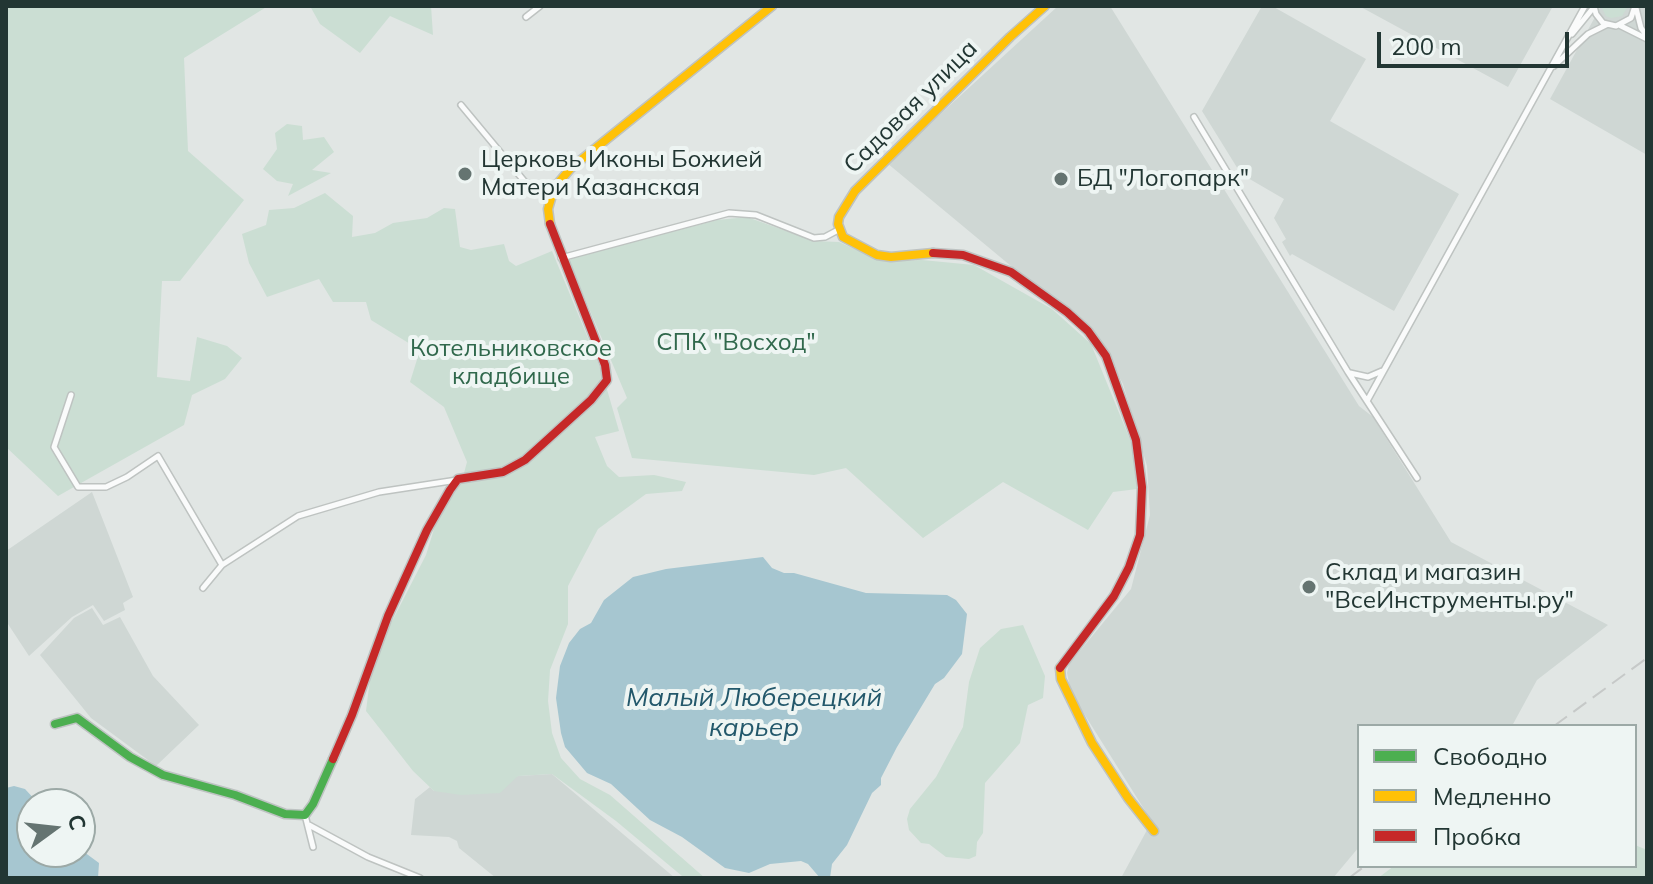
<!DOCTYPE html>
<html>
<head>
<meta charset="utf-8">
<style>
  body { margin:0 }
  #map { position:relative; width:1653px; height:884px; overflow:hidden; background:#e1e6e4; font-family:Mulish,sans-serif }
  canvas { display:block }
  .frame { position:absolute; inset:0; border:8px solid #223633; pointer-events:none }
  .legend { position:absolute; left:1357px; top:724px; width:280px; height:144px; box-sizing:border-box; background:#eef5f3; border:2px solid #9ca9a6; margin:0; padding:10px 14px; list-style:none; font-size:24px; color:#223633 }
  .legend li { display:flex; align-items:center; gap:16px; height:40px }
  .legend b { width:40px; border:2px solid #9ca9a6 }
  .north { position:absolute; left:16px; top:788px; width:80px; height:80px; box-sizing:border-box; background:#eef5f3; border:2px solid #9ca9a6; border-radius:50%; rotate:75deg; font-size:22px; font-weight:700; line-height:32px; text-align:center; color:#223633 }
  .north::after { content:''; display:block; margin:auto; width:28px; height:36px; background:#657471; clip-path:polygon(50% 0,100% 100%,50% 72%,0 100%) }
  .scale { position:absolute; left:1377px; top:32px; width:192px; height:36px; box-sizing:border-box; border:4px solid #223633; border-top:0; padding-left:10px; font-size:24px; line-height:28px; white-space:nowrap; color:#223633; -webkit-text-stroke:6px #eef5f3; paint-order:stroke }
</style>
</head>
<body>
<div id="map">
<canvas width="1653" height="884"></canvas>
<div class="frame"></div>
<ul class="legend">
<li><b style="height:10px;background:#4caf50"></b>Свободно</li>
<li><b style="height:10px;background:#ffc107"></b>Медленно</li>
<li><b style="height:10px;background:#c62828"></b>Пробка</li>
</ul>
<div class="north">С</div>
<div class="scale">200 m</div>
</div>
<script>
const context = document.querySelector('canvas').getContext('2d');
context.lineJoin = 'round';
function fill(path, color) { context.fillStyle = color; context.fill(path, 'evenodd'); }
const shape = rows => new Path2D(rows.map(r => 'M' + r).join(''));
function stroke(path, color, width, dash) { context.strokeStyle = color; context.lineWidth = width; context.lineCap = dash ? 'butt' : 'round'; context.setLineDash(dash || []); context.stroke(path); }
function write(font, color, halo, rows, align = 'center') {
  context.font = font + ' Mulish,sans-serif'; context.lineWidth = 8; context.setLineDash([]); context.textBaseline = 'middle'; context.strokeStyle = halo; context.fillStyle = color; for (const [text, x, y, turn = 0] of rows) {
    context.save(); context.translate(x, y); context.rotate((+turn || 0) * Math.PI / 180); context.textAlign = isNaN(turn) ? turn : align; if (halo) context.strokeText(text, 0, 0); context.fillText(text, 0, 0); context.restore();
  }
}
fill(shape([
  [1058,6,1110,6,1359,406,1373,417,1451,542,1608,625,1537,680,1512,726,1359,726,1359,847,1333,878,1121,878,1147,830,1152,833,1156,828,1071,693,1067,673,1069,664,1131,589,1150,515,1147,466,1123,384,1093,329,1035,286,887,163],
  [1262,6,1272,6,1366,59,1330,121,1459,194,1394,311,1292,254,1290,256,1282,242,1286,239,1274,218,1284,199,1241,174,1202,111],
  [1359,6,1553,6,1508,87],
  [1601,6,1647,6,1647,155,1550,99],
  [92,492,133,597,123,603,125,610,104,621,93,605,72,617,29,656,6,621,6,551],
  [92,608,103,625,120,617,153,676,199,725,156,766,91,718,40,655,74,618],
  [552,774,675,878,496,878,459,848,457,841,449,837,411,835,415,799,430,787,434,791,518,776]
]), '#cfd7d4');
fill(shape([
  [6,6,268,6,184,58,188,151,244,200,180,281,162,281,157,377,190,381,197,337,227,346,242,358,225,379,192,395,184,425,58,496,6,447],
  [310,6,431,6,433,35,390,16,360,53,320,24],
  [1601,6,1627,6,1627,8,1622,16,1611,18,1606,16],
  [287,124,302,126,303,140,324,137,334,152,312,170,331,173,288,196,293,184,277,181,263,169,277,149,275,133],
  [325,193,353,216,352,237,375,233,393,223,427,218,444,208,455,209,460,247,471,250,504,244,509,261,516,266,552,251,602,372,619,431,595,437,607,466,619,477,654,475,686,482,682,491,646,494,598,529,568,586,568,624,550,670,548,701,552,733,561,758,580,779,610,795,705,878,682,876,616,821,552,774,518,776,500,793,461,795,434,791,413,771,366,711,370,679,386,633,426,555,438,516,461,484,467,462,444,407,410,382,420,350,371,320,366,302,333,302,319,279,267,297,249,263,242,234,266,225,269,210,294,208],
  [747,217,814,241,839,242,881,261,922,260,974,265,1052,309,1091,344,1133,447,1137,489,1113,492,1088,530,1003,482,923,538,846,468,814,475,632,458,617,408,627,398,569,261,573,257,717,220],
  [1023,625,1045,676,1043,698,1028,705,1020,743,985,783,983,833,977,842,976,856,969,859,946,857,929,844,921,843,909,830,907,819,910,809,936,777,963,727,969,682,980,648,1001,629],
  [1635,845,1647,850,1647,878,1378,878,1394,866,1635,866]
]), '#cbded3');
fill(shape([
  [763,557,772,568,784,573,794,573,866,593,947,595,956,600,967,614,962,654,944,678,935,684,897,747,881,778,881,785,872,793,847,845,832,864,830,878,820,878,808,864,801,861,770,864,749,873,725,868,682,837,650,820,611,784,587,773,565,747,561,733,556,698,560,666,569,643,580,629,591,623,604,600,633,577,666,569],
  [14,786,25,789,38,803,32,804,32,852,80,852,80,849,99,863,98,878,6,878,6,788]
]), '#a6c6d0');
const street = shape([
  [1594,6,1596,14,1603,23,1616,26,1631,18,1635,6],
  [1636,8,1641,28,1647,36],
  [526,17,540,6],
  [1621,26,1647,39],
  [1572,34,1594,7],
  [1554,66,1588,34,1606,25],
  [461,105,525,182,551,194],
  [1194,117,1348,372,1417,478],
  [561,258,729,213,756,215,814,238,825,237,840,229],
  [1350,373,1368,377,1382,371],
  [71,395,54,447,78,487,106,487,127,477,158,456,222,565],
  [1367,401,1585,6],
  [203,588,222,565,298,516,379,492,457,480],
  [305,815,313,847],
  [309,825,368,857,420,878]
]);
const fast = shape([
  [55,724,77,718,130,757,163,775,235,795,285,814,305,815,313,804,333,759]
]);
const slow = shape([
  [550,224,548,209,554,188,571,168,772,6],
  [933,253,891,257,877,255,843,237,838,224,839,217,855,191,1010,37,1045,6],
  [1060,668,1061,679,1092,743,1128,798,1154,831]
]);
const jam = shape([
  [933,253,963,255,1011,272,1067,312,1088,331,1106,356,1136,440,1142,487,1140,535,1129,567,1114,596,1060,668],
  [333,759,352,715,388,616,427,530,450,490,458,479,503,472,525,460,591,400,607,380,605,365,550,224]
]);
stroke(street, '#bec3c1', 8);
stroke(fast, '#bec3c2', 11);
stroke(slow, '#bec3c2', 11);
stroke(jam, '#bec3c2', 11);
stroke(street, '#fafbfb', 5);
stroke(fast, '#4caf50', 8);
stroke(slow, '#ffc107', 8);
stroke(jam, '#c62828', 8);
stroke(shape([
  [1554,726,1647,658],
  [1349,878,1365,866]
]), '#c6c9c8', 2, [16, 8]);
for (const [x, y, r, color] of [
  [465,174,8,"#657471"],
  [1061,179,8,"#657471"],
  [1309,587,8,"#657471"]
]) { const dot = new Path2D(); dot.arc(x, y, r, 0, 2 * Math.PI); context.fillStyle = color; context.fill(dot); stroke(dot, '#eef5f3', 3); }
write('24px', '#223633', '#eef5f3', [
  ["Садовая улица",911,107,-45]
]);
write('24px', '#223633', '#eef5f3', [
  ["Церковь Иконы Божией",481,160],
  ["Матери Казанская",481,188],
  ["БД \"Логопарк\"",1077,179],
  ["Склад и магазин",1325,573],
  ["\"ВсеИнструменты.ру\"",1325,601]
], 'left');
write('24px', '#30684c', '#eef5f3', [
  ["СПК \"Восход\"",736,343],
  ["Котельниковское",511,349],
  ["кладбище",511,377]
]);
write('italic 26px', '#23586b', '#eef5f3', [
  ["Малый Люберецкий",754,698],
  ["карьер",754,728]
]);
</script>
</body>
</html>
